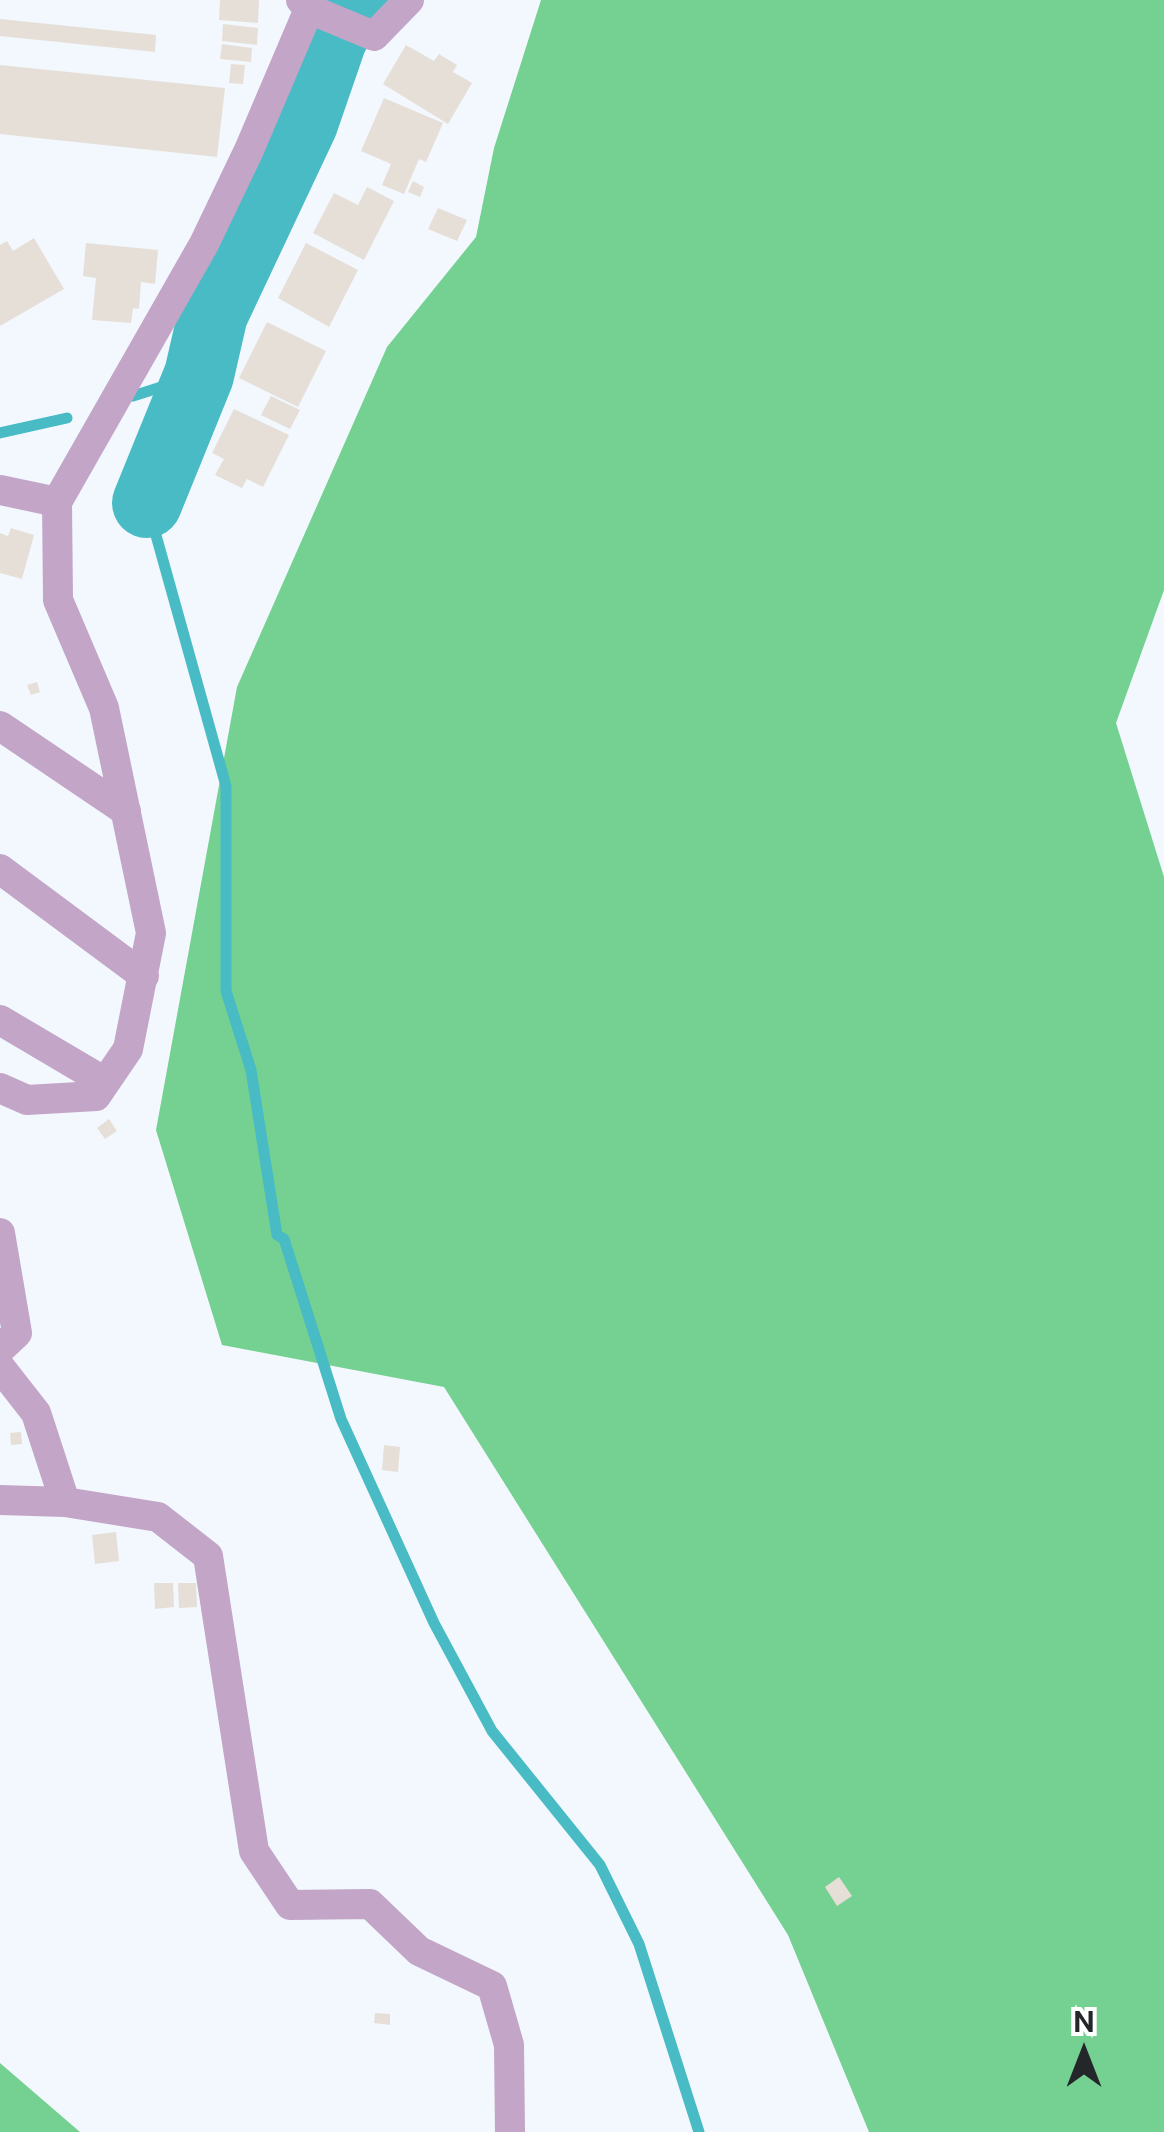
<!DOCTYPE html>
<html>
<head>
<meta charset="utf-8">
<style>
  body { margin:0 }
  #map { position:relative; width:1164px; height:2132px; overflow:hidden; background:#f2f8fe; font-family:"Public Sans",sans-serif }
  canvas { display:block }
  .north { position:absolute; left:1034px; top:2002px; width:100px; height:100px; -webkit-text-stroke:8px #fff; paint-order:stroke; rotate:0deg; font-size:28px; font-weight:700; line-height:40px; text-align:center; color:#24272a }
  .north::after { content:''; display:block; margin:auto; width:35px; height:45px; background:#24272a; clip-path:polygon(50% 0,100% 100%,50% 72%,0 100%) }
</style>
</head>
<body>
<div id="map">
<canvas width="1164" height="2132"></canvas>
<div class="north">N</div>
</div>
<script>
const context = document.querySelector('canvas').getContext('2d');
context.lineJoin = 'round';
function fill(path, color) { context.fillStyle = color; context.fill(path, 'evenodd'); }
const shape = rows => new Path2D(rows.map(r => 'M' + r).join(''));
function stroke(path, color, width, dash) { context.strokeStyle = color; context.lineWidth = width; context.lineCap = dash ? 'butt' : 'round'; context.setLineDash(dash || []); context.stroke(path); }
fill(shape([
  [541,0,1164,0,1164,590,1116,723,1164,877,1164,2132,869,2132,788,1935,444,1387,222,1345,156,1130,237,687,387,347,476,237,494,148],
  [0,2063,80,2132,0,2132]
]), '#74d191');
stroke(shape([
  [133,396,199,375],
  [0,433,67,418],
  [147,503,226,786,226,991,251,1070,277,1235,284,1239,341,1419,434,1623,492,1731,600,1865,639,1944,699,2132]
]), '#48bbc5', 11);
stroke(shape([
  [147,503,199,375,213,314,303,123,332,39,353,0]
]), '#48bbc5', 70);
fill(shape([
  [220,0,259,0,258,23,219,20],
  [0,19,156,35,155,52,0,36],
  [223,24,258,28,257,45,222,41],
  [222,44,252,48,251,62,220,59],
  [406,45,434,61,439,54,457,65,453,72,472,83,448,124,383,84],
  [231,64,245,65,243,84,229,83],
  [0,65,225,88,217,157,0,134],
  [384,98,443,123,426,162,419,159,404,194,382,185,391,164,361,151],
  [413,181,424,187,420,197,408,192],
  [367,187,394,201,364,260,313,233,334,193,358,205],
  [438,208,467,220,457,241,428,229],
  [34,238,64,289,0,326,0,245,7,241,13,251],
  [86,243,158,250,155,284,141,282,139,309,133,308,131,323,92,320,96,278,83,276],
  [306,243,358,270,329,327,278,298],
  [267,322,326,351,298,407,239,378],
  [271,396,300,410,290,429,261,415],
  [234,409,289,435,263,487,247,479,242,488,215,475,224,459,212,453],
  [11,528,34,535,22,579,0,573,0,533,8,536],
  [37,682,40,692,31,695,27,685],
  [109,1119,117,1131,105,1139,97,1128],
  [21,1432,22,1444,11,1445,10,1433],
  [384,1445,400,1447,398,1472,382,1470],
  [116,1532,119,1561,95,1564,92,1535],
  [154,1583,173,1583,174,1607,155,1609],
  [178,1583,196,1583,197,1607,179,1608],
  [839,1877,852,1896,837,1906,825,1887],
  [375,2013,390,2014,390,2025,374,2023]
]), '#e6dfd7');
stroke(shape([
  [301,0,309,9,374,36,409,0],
  [0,490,57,502],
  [0,726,126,811],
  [0,869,144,976],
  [0,1020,105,1082],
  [0,1088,27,1100,96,1096,128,1049,151,933,104,708,58,600,57,502,204,244,249,150,309,9],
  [0,1233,17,1333,0,1349],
  [0,1367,36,1413,65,1502],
  [0,1500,65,1502,158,1517,208,1556,254,1851,290,1905,370,1904,419,1951,492,1986,509,2045,510,2132]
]), '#c2a5c7', 30);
</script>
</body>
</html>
